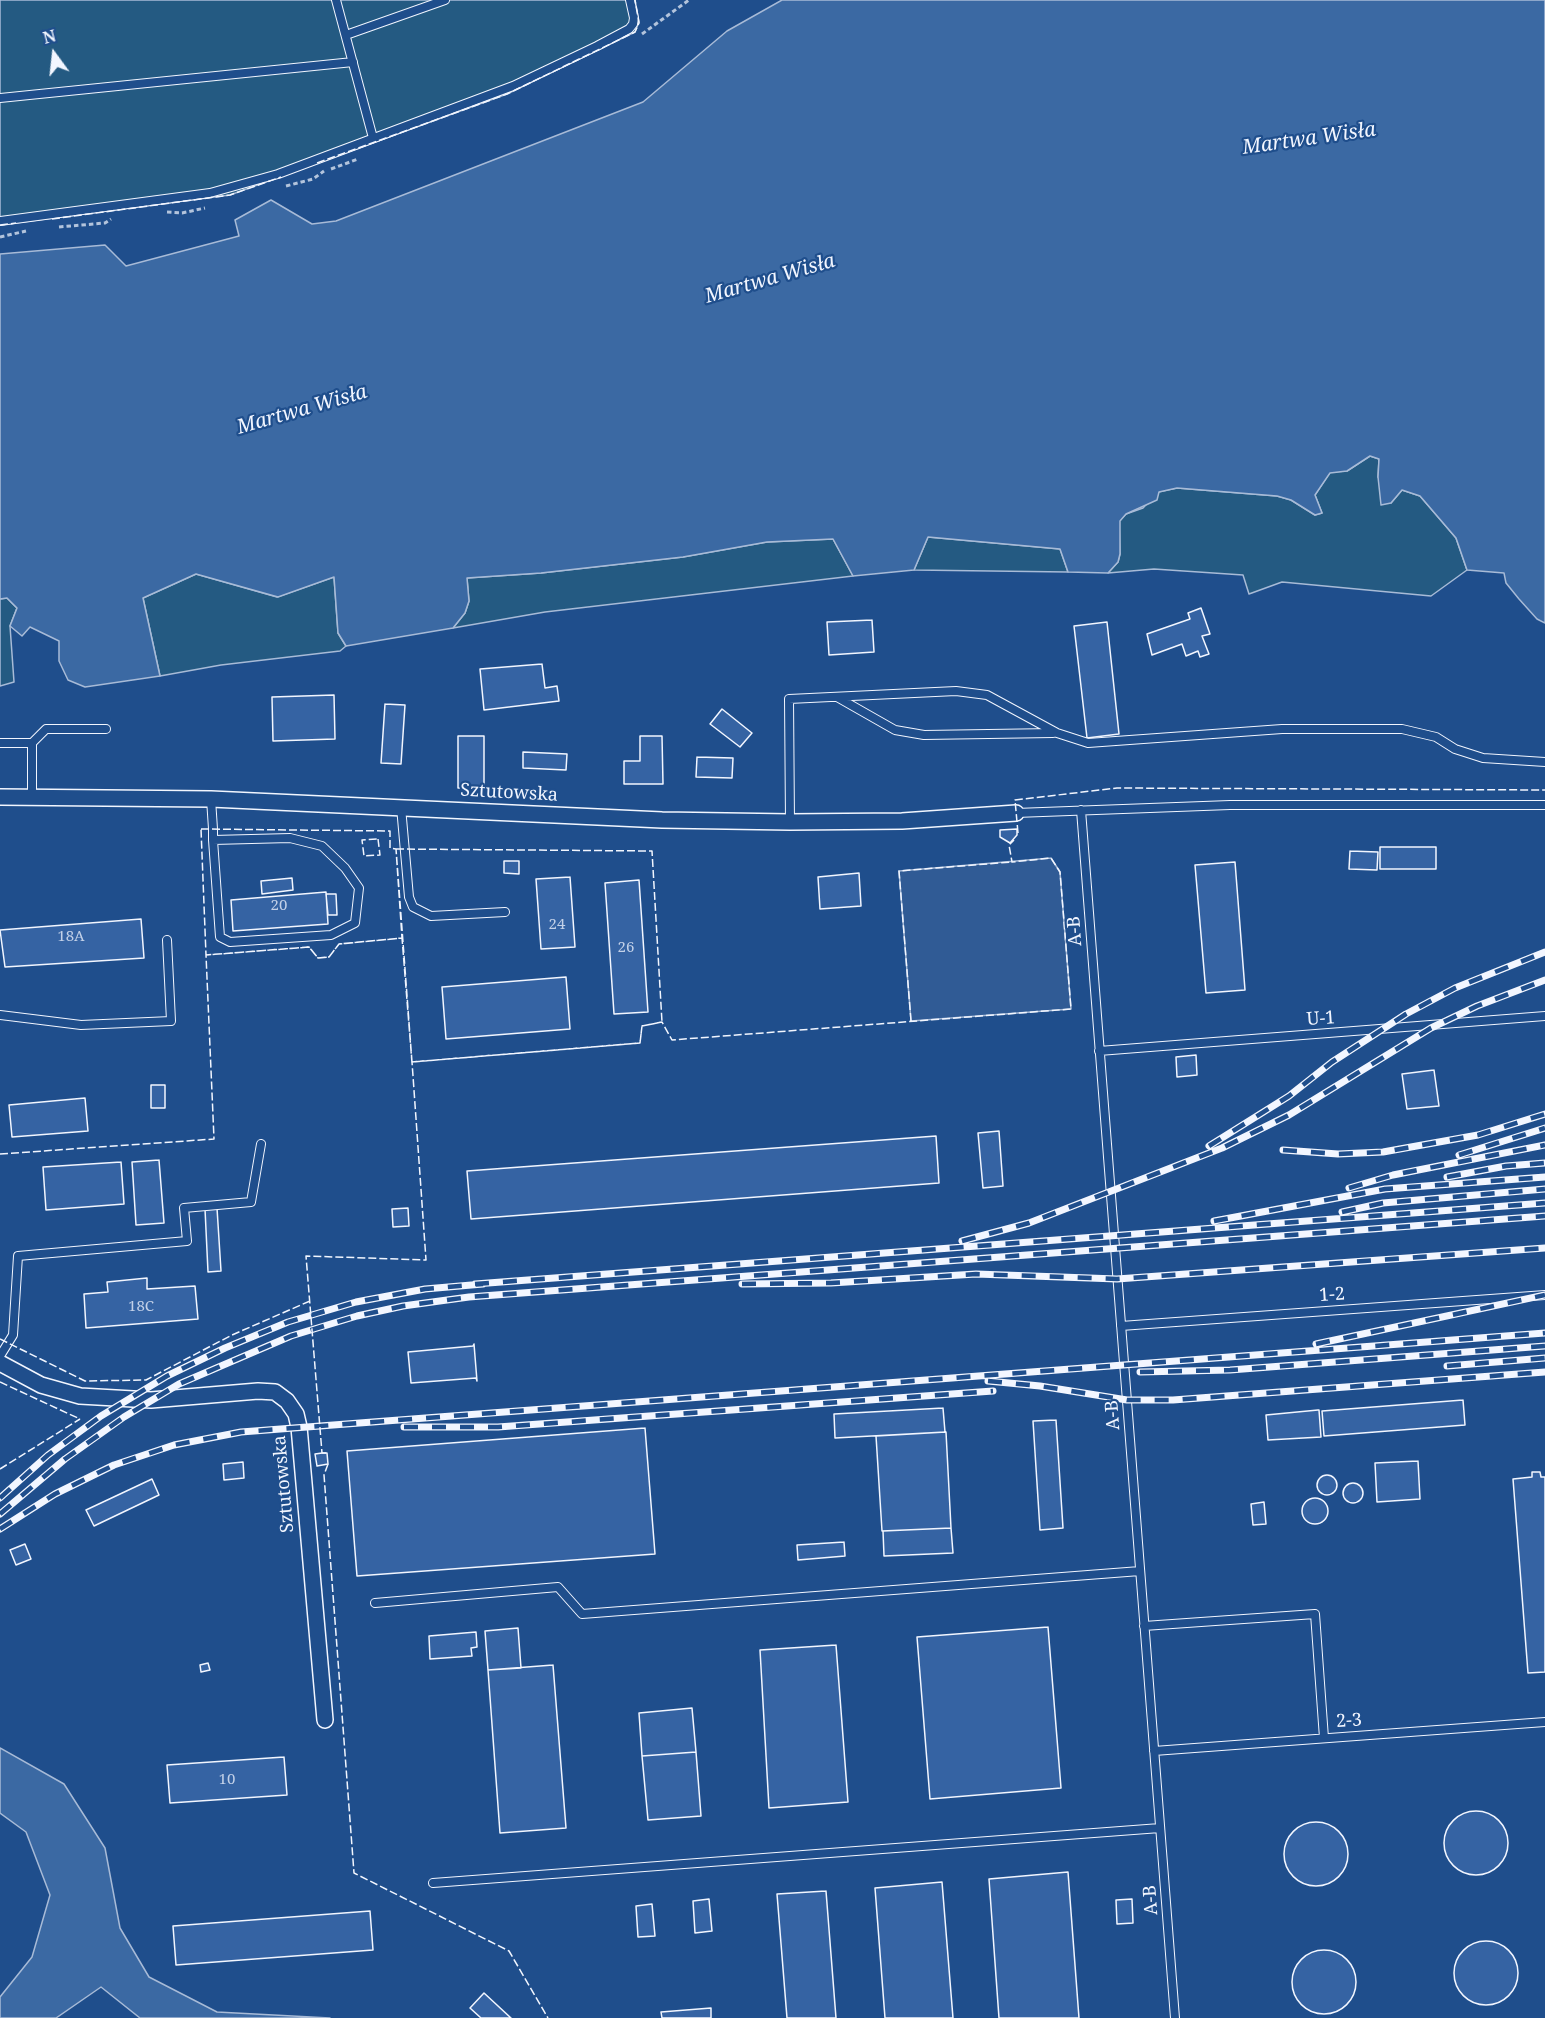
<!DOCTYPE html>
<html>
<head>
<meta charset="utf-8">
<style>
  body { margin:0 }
  #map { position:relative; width:1545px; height:2018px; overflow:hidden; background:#1f4e8c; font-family:"Noto Serif",serif }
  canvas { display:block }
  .north { position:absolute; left:24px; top:24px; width:60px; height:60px; -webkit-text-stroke:4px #1f4e8c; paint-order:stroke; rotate:345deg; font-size:16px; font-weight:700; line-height:24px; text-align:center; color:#f2f6ff }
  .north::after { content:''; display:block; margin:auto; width:21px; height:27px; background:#f2f6ff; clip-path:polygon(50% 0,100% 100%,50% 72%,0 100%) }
</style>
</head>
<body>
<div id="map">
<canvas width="1545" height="2018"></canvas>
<div class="north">N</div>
</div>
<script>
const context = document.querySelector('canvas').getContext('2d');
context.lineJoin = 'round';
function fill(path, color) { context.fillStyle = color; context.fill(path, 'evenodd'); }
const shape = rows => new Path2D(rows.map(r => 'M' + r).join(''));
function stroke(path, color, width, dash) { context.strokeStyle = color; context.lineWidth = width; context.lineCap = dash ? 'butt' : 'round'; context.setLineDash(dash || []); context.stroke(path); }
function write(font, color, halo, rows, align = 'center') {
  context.font = font + ' "Noto Serif",serif'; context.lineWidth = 4.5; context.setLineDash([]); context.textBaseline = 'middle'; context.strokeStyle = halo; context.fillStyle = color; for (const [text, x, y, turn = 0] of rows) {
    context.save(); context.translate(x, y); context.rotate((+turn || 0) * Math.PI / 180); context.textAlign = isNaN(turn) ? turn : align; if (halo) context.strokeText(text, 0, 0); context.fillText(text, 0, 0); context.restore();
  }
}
const green = shape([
  [0,0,635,0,639,22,635,32,507,94,230,195,0,225,0,0],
  [1370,456,1379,459,1378,477,1391,503,1402,490,1420,496,1456,538,1467,570,1431,596,1282,582,1249,594,1243,575,1154,569,1108,573,1118,562,1120,554,1119,521,1126,514,1143,508,1158,492,1177,488,1277,496,1291,500,1315,515,1322,513,1315,495,1330,472,1347,471,1370,456],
  [928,537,1060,549,1068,572,914,570,928,537],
  [833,539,853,576,545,612,453,628,465,613,469,601,467,578,541,573,683,557,767,542,833,539],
  [196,574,277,597,334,577,338,633,346,646,340,651,221,665,160,676,143,598,196,574],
  [7,598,17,608,10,626,14,682,0,686,0,599,7,598]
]);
fill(green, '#245a82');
stroke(green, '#a8bbd7', 1.5);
const parking = shape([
  [1051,858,1060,872,1071,1009,911,1021,899,871,1051,858]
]);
fill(parking, '#305b95');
stroke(parking, '#a8bbd7', 1.5);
const water = shape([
  [782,0,1545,0,1545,623,1537,619,1519,599,1506,583,1504,573,1467,570,1456,538,1420,496,1402,490,1391,503,1381,505,1378,477,1379,459,1370,456,1347,471,1330,473,1315,495,1322,513,1315,515,1291,500,1277,496,1177,488,1159,492,1157,500,1126,514,1120,521,1120,554,1118,562,1108,573,1068,572,1060,549,928,537,914,570,853,576,833,539,767,542,683,557,541,573,467,578,469,601,465,613,453,628,346,646,338,633,334,577,278,597,196,574,143,598,160,676,85,687,68,680,59,661,59,641,30,627,22,636,10,626,17,608,7,598,0,599,0,254,105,245,126,266,239,236,235,220,271,200,312,224,336,221,643,102,727,31,782,0],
  [0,1748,64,1784,105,1848,120,1928,149,1977,217,2012,330,2018,140,2018,101,1987,56,2018,0,2018,0,1997,32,1957,50,1895,26,1832,0,1813,0,1748]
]);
fill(water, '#3b69a3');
stroke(water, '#a8bbd7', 1.5);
const building = shape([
  [1201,608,1210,634,1202,636,1209,654,1200,657,1198,651,1186,656,1182,644,1152,655,1147,634,1190,619,1188,613,1201,608],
  [872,620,874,652,829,655,827,622,872,620],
  [1107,622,1119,734,1087,738,1074,626,1107,622],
  [542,664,545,688,557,686,559,701,484,710,480,669,542,664],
  [334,695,335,739,273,741,272,697,334,695],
  [385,704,405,705,401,764,381,763,385,704],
  [722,709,752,733,740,747,710,724,722,709],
  [458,736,484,736,484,788,458,788,458,736],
  [640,736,662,736,663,784,624,784,624,761,640,761,640,736],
  [523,752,567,754,566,770,523,768,523,752],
  [697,757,733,758,732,778,696,777,697,757],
  [1017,829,1017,835,1010,843,1000,837,1000,830,1017,829],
  [1380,847,1436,847,1436,869,1380,869,1380,847],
  [1350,851,1378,852,1377,870,1349,869,1350,851],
  [504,861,519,861,519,874,504,873,504,861],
  [1235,862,1245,990,1206,993,1195,865,1235,862],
  [859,873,861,906,820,909,818,877,859,873],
  [570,877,575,947,541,949,536,879,570,877],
  [292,878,293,890,262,894,261,881,292,878],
  [639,880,648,1012,614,1014,605,883,639,880],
  [326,892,328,924,233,931,231,900,326,892],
  [326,894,336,894,337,915,328,915,326,894],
  [141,919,144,958,5,967,0,930,141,919],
  [566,977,570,1029,446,1039,442,987,566,977],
  [1196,1055,1197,1075,1177,1077,1176,1057,1196,1055],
  [1434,1070,1439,1106,1407,1109,1402,1074,1434,1070],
  [151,1085,165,1085,165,1108,151,1108,151,1085],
  [85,1098,88,1131,12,1137,9,1105,85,1098],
  [999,1131,1003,1186,983,1188,978,1133,999,1131],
  [936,1136,939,1183,471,1219,467,1171,936,1136],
  [159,1160,164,1223,136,1225,132,1162,159,1160],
  [121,1162,124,1204,46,1210,43,1167,121,1162],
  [217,1208,221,1271,208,1272,205,1209,217,1208],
  [408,1208,409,1226,393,1227,392,1209,408,1208],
  [147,1278,147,1289,195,1286,198,1319,86,1328,84,1294,108,1292,107,1282,147,1278],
  [474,1344,477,1381,476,1378,411,1383,408,1352,473,1346,474,1344],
  [1463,1400,1465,1425,1324,1436,1322,1411,1463,1400],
  [943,1408,945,1432,835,1438,834,1414,943,1408],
  [1318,1410,1319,1410,1321,1437,1268,1440,1266,1415,1318,1410],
  [1056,1420,1063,1528,1040,1530,1033,1421,1056,1420],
  [645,1428,655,1554,357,1576,347,1451,645,1428],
  [946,1432,951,1528,882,1531,876,1436,946,1432],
  [322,1453,327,1453,328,1464,317,1466,315,1454,322,1453],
  [1418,1461,1420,1499,1377,1502,1375,1463,1418,1461],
  [243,1462,244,1478,224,1480,223,1464,243,1462],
  [1532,1472,1540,1472,1541,1477,1545,1477,1545,1672,1528,1673,1513,1479,1532,1477,1532,1472],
  '1317 1485a10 10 0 1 1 20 0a10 10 0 1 1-20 0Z',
  [152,1479,159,1495,94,1526,86,1510,152,1479],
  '1343 1493a10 10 0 1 1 20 0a10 10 0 1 1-20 0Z',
  '1302 1511a13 13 0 1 1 26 0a13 13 0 1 1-26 0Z',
  [1264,1502,1266,1524,1253,1525,1251,1504,1264,1502],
  [951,1528,953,1553,884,1556,883,1531,951,1528],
  [844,1542,845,1556,798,1560,797,1545,844,1542],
  [25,1544,31,1559,16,1565,10,1550,25,1544],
  [1048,1627,1061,1788,930,1799,917,1637,1048,1627],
  [518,1628,521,1668,488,1670,485,1631,518,1628],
  [476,1632,477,1647,471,1648,472,1656,430,1659,429,1636,476,1632],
  [836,1645,848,1802,769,1808,760,1650,836,1645],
  [208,1663,210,1670,201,1672,200,1665,208,1663],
  [553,1665,566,1828,500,1833,488,1670,553,1665],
  [692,1708,696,1752,642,1756,639,1713,692,1708],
  [696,1752,701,1816,648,1820,642,1756,696,1752],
  [284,1757,287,1795,170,1803,167,1765,284,1757],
  '1444 1843a32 32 0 1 1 64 0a32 32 0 1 1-64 0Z',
  '1284 1854a32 32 0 1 1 64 0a32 32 0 1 1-64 0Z',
  [1068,1872,1079,2018,999,2018,989,1879,1068,1872],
  [942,1882,953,2018,885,2018,875,1888,942,1882],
  [826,1891,836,2018,787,2018,777,1894,826,1891],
  [709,1899,712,1931,695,1933,693,1901,709,1899],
  [1132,1899,1133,1923,1117,1924,1116,1900,1132,1899],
  [652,1904,655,1936,638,1937,636,1906,652,1904],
  [370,1911,373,1950,176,1965,173,1926,370,1911],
  '1454 1973a32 32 0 1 1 64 0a32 32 0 1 1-64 0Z',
  '1292 1982a32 32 0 1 1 64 0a32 32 0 1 1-64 0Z',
  [484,1993,511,2018,481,2018,470,2008,484,1993],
  [711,2008,711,2018,662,2018,661,2012,711,2008]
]);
fill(building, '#3563a3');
stroke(building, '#f2f6ff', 1.5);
const service = shape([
  [336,0,373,138],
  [346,35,445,0],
  [0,98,353,62],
  [0,221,210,193,278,174,513,86,597,46,629,29,633,24,634,18,630,0],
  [837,697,895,730,924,735,1053,733],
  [0,743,32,743,32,797],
  [32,743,46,729,106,729],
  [211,799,213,829,213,840,220,937,230,942,331,935,355,923,359,888,345,868,322,846,290,838,213,840],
  [401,807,409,897,413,907,431,916,505,912],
  [1081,810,1175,2018],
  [1016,813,1230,805,1545,805],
  [790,822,789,699,956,691,987,695,1057,733,1088,743,1282,729,1402,729,1436,737,1455,749,1483,758,1545,762],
  [0,1015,81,1025,171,1021,167,940],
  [1099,1051,1545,1016],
  [1121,1326,1545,1295],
  [0,1356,13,1335,18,1256,187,1241,184,1208,251,1202,261,1144],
  [375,1603,558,1587,582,1614,1140,1571],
  [1144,1626,1315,1614,1324,1738],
  [1154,1751,1545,1722],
  [433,1883,1160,1828]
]);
const minor = shape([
  [0,797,211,799,662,820,790,822,902,821,1016,813],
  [0,1363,41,1385,80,1396,151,1400,258,1391,275,1392,287,1401,296,1414,299,1427,325,1720]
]);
stroke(service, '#f2f6ff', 10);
stroke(minor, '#f2f6ff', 18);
stroke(shape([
  [642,34,689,0],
  [331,169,358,159],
  [286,186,313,179,324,171],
  [167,212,182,213,205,208],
  [59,227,105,223,111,219],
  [0,237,26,231]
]), '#b3c4dc', 3, [4.5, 3]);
stroke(service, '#1f4e8c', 8);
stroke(minor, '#1f4e8c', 15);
const rail = shape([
  [1209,1146,1289,1096,1332,1062,1406,1014,1455,988,1545,952],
  [1283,1150,1338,1154,1383,1152,1478,1135,1545,1114],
  [1459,1155,1545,1128],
  [1447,1177,1506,1166,1545,1163],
  [1349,1188,1393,1175,1545,1145],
  [1342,1212,1383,1203,1545,1189],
  [1214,1221,1385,1189,1545,1177],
  [962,1241,1029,1223,1222,1148,1289,1115,1431,1028,1477,1006,1545,980],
  [475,1284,1545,1203],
  [742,1284,831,1283,976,1274,1117,1279,1545,1248],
  [1316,1344,1545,1295],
  [1447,1366,1545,1358],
  [1140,1372,1230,1370,1545,1346],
  [988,1381,1040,1386,1127,1400,1173,1400,1545,1372],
  [404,1427,498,1427,993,1391],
  [0,1498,48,1455,101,1416,167,1376,225,1348,288,1322,356,1302,425,1289,483,1284],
  [0,1514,65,1459,124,1417,179,1384,291,1336,357,1316,403,1306,469,1297,1545,1216],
  [0,1529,55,1494,114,1465,174,1445,241,1432,1545,1333]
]);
stroke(rail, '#f2f6ff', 7);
stroke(rail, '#1f4e8c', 4.5, [14]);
stroke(shape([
  [317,163,507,94,635,32,639,23,635,0],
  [52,219,230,195,281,177],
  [0,225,16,223],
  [201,829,390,831,390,848,396,849,402,938,339,944,329,957,318,958,309,947,206,955,201,829],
  [1018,833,1015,800,1117,788,1545,790],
  [378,839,380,855,364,856,362,840,378,839],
  [396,849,652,851,662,1022,642,1026,640,1043,412,1062,396,849],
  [911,1021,899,871,1012,862],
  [0,1154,214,1139,206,955,309,947,318,958,329,957,339,944,402,938,412,1063],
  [0,1339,85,1381,146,1380,232,1335,310,1301],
  [0,1382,80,1419],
  [326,1453,322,1453,306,1256,426,1260,412,1062,640,1043,642,1026,662,1022,672,1040,1071,1009,1060,872,1051,858,1012,862,1009,845,1014,840],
  [328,1464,324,1475,354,1873,509,1951,548,2018],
  [0,1469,80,1419]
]), '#f2f6ff', 1.5, [8, 3]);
write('15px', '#c3d1e8', null, [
  ["20",279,906],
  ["24",557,925],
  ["18A",71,937],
  ["26",626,948],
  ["18C",141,1307],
  ["10",227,1780]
]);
write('18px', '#f2f6ff', '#1f4e8c', [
  ["Sztutowska",509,793,3],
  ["A-B",1075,931,-94],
  ["U-1",1321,1019,-4],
  ["1-2",1332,1295,-4],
  ["A-B",1113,1415,-94],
  ["Sztutowska",284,1484,-95],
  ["2-3",1349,1721,-4],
  ["A-B",1151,1900,-94]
]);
write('italic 20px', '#f2f6ff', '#1f4e8c', [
  ["Martwa Wisła",1309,139,-8],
  ["Martwa Wisła",770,279,-16],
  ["Martwa Wisła",302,410,-16]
]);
</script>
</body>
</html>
